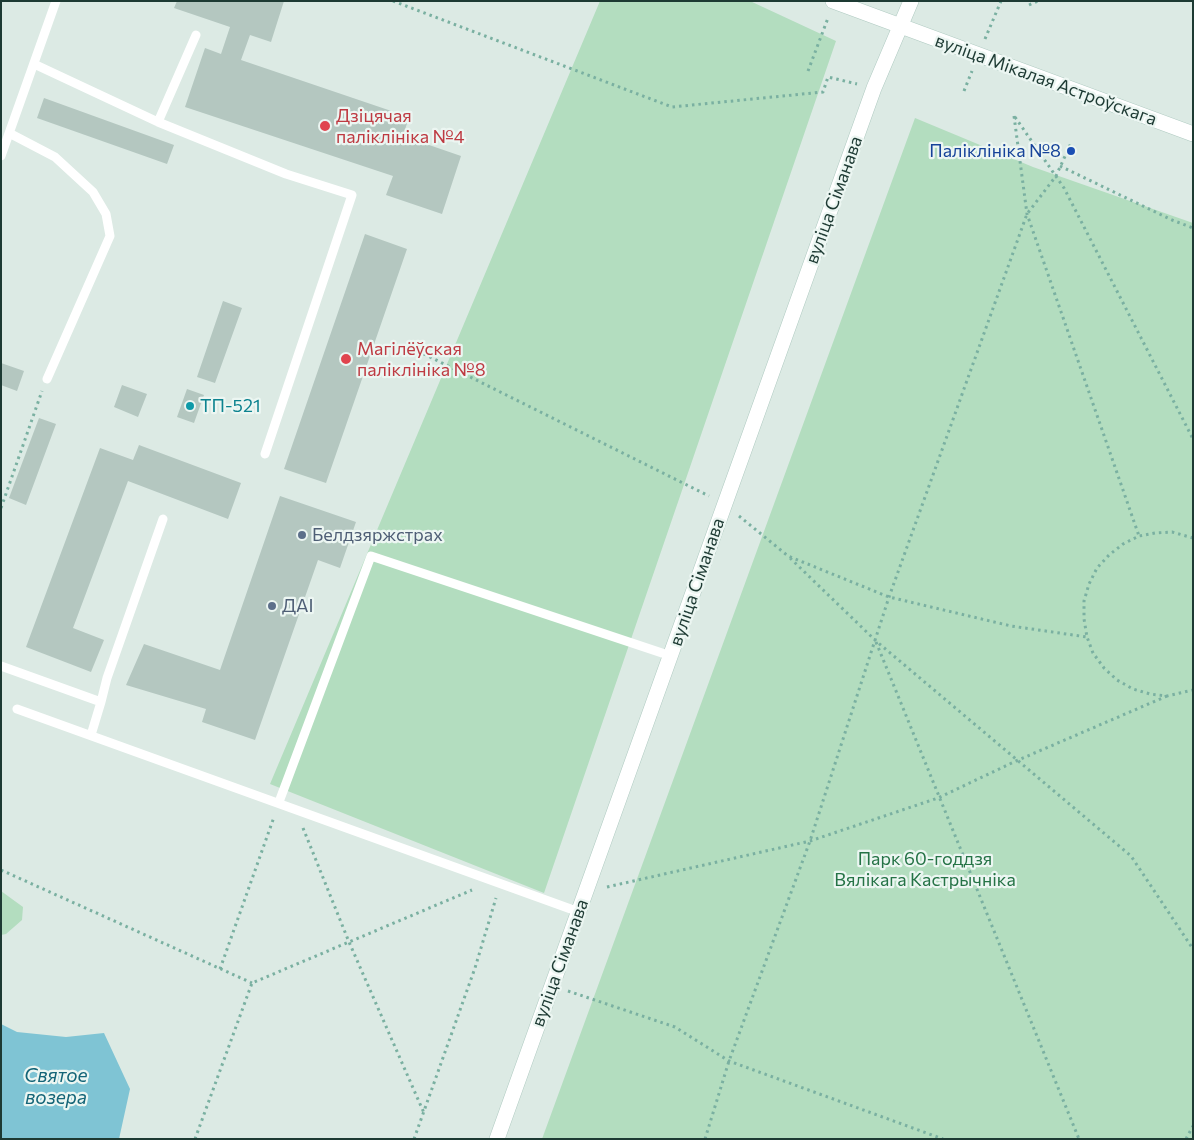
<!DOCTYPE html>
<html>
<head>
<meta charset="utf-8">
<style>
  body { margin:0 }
  #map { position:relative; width:1194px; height:1140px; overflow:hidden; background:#dceae4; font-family:Commissioner,sans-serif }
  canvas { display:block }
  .frame { position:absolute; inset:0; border:2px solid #1d3a33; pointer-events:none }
</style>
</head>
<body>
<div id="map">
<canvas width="1194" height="1140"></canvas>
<div class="frame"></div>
</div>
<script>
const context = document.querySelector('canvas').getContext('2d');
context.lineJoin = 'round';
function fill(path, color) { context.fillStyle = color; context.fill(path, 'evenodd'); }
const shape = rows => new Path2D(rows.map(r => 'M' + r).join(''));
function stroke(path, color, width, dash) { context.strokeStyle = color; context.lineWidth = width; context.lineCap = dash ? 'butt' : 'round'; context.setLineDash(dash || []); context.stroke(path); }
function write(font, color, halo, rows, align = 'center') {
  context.font = font + ' Commissioner,sans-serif'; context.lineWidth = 4.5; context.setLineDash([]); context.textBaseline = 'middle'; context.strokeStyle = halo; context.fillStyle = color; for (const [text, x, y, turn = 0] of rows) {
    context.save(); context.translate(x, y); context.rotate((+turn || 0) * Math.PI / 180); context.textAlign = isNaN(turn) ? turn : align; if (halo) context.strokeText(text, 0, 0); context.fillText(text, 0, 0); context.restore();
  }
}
fill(shape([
  [600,1,750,1,836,41,544,893,270,784],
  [915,118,1033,167,1193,223,1193,1139,542,1139],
  [1,891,23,907,22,920,6,934,1,935]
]), '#b3ddbf');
fill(shape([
  [1,1024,17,1032,66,1037,104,1033,130,1089,119,1139,1,1139]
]), '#7fc4d4');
fill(shape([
  [177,1,284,1,271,42,250,35,241,60,409,117,403,136,461,156,442,214,386,195,393,176,185,107,205,48,221,54,230,27,174,8],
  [44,98,174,145,167,164,37,118],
  [365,234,407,249,326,483,284,469],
  [223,301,242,308,215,383,197,377],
  [1,363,24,371,17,391,1,385],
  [122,385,147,394,138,417,114,407],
  [187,389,204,395,194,423,177,417],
  [39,418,56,424,26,505,9,498],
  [139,445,241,483,228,519,128,481,73,628,104,640,91,672,26,647,100,448,133,460],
  [280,496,356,522,340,568,318,560,255,740,202,722,206,709,126,685,144,644,220,670]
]), '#b4c7c0');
const secondary = shape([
  [833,1,1193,134],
  [497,1139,874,88,911,1]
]);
stroke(secondary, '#afcac1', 16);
stroke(shape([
  [393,1,672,107,823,92,828,77,857,84],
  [1029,5,1038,1],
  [985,39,1001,1],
  [808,71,828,18],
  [964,91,972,71],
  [1014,116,1027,214,1139,536],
  [1015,117,1064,188,1193,439],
  [1060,166,1172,220,1193,228],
  [412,348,709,496],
  [1,508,42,391],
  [739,516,788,556,889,597,1011,626,1087,637],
  [1193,538,1172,532,1155,533,1139,536,1123,544,1109,555,1097,568,1089,584,1084,601,1084,619,1087,637,1093,653,1104,668,1117,680,1133,689,1150,694,1167,696,1193,690],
  [790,558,876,641,1131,856,1193,949],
  [876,642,1079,1139],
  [303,828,349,942,424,1113],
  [1,870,252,983],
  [607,887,810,841,938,798,1016,761,1167,696],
  [220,969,274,817],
  [568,991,675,1027,729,1061,943,1139],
  [195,1139,252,983,472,890],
  [414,1139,475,968,496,898],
  [705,1139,729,1061,810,841,889,597,1027,214,1056,176,1071,143],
  [1186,1139,1193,1126]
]), '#7ab0a1', 3, [2.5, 4]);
stroke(shape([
  [34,64,158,122,286,174,352,195,265,454],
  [158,122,196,35],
  [11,134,55,157,93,192,106,214,110,236,47,379],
  [1,156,56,1],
  [1,666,101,702,91,735],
  [101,702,107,678,163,519],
  [17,709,579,912],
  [279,802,371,556,671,656]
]), '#fff', 9);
stroke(secondary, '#fff', 15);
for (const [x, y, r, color] of [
  [325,126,6,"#e0444e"],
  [1071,151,5,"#1a4fb4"],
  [346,359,6,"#e0444e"],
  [190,406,5,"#0f9aa8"],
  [302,535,5,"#5c6f8a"],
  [272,606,5,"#5c6f8a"]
]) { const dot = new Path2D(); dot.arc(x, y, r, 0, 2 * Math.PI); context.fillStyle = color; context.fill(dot); stroke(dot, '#ecf6f2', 2); }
write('18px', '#1d3a33', '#ecf6f2', [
  ["вуліца Мікалая Астроўскага",1046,80,20],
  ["вуліца Сіманава",834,200,-70],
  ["вуліца Сіманава",697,582,-71],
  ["вуліца Сіманава",560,963,-70]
]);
write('18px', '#be3a42', '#ecf6f2', [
  ["Дзіцячая",336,116],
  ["паліклініка №4",336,137],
  ["Магілёўская",357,349],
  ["паліклініка №8",357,370]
], 'left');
write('18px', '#164399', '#ecf6f2', [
  ["Паліклініка №8",1061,151]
], 'right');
write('18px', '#0d838f', '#ecf6f2', [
  ["ТП-521",200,406]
], 'left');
write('18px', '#4e5e75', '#ecf6f2', [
  ["Белдзяржстрах",312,535],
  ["ДАІ",282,606]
], 'left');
write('18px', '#257346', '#ecf6f2', [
  ["Парк 60-годдзя",925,859],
  ["Вялікага Кастрычніка",925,880]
]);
write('italic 19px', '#146578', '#ecf6f2', [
  ["Святое",56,1076],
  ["возера",56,1098]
]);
</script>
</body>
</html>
